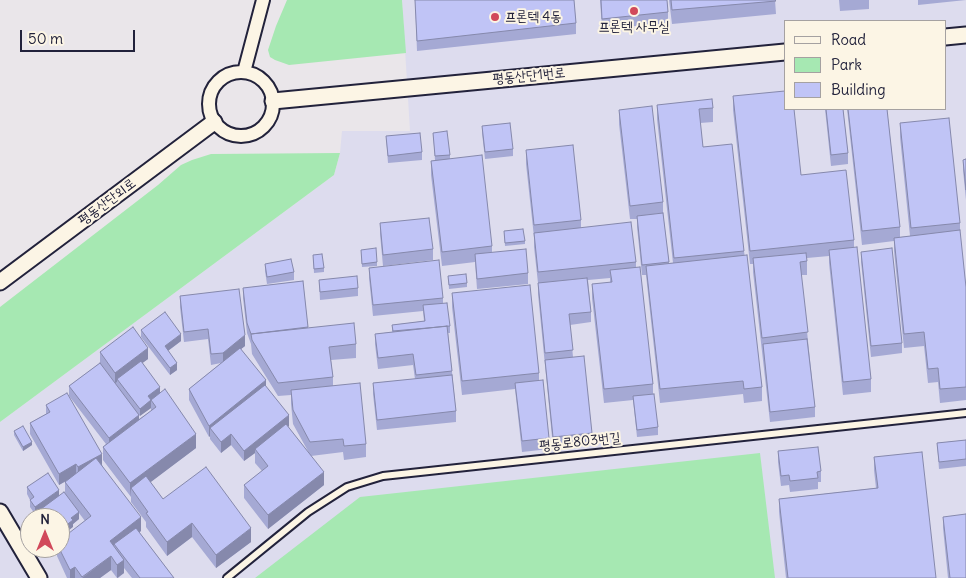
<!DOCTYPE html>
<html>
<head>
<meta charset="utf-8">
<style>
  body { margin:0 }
  #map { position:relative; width:966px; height:578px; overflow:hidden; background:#eae6ea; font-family:Delius,sans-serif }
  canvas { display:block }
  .legend { position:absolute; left:784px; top:20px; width:162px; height:90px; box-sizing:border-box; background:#fcf5e5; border:1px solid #a5a1a1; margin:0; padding:6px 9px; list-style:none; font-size:15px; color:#22223b }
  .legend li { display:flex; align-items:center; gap:10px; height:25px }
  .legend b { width:25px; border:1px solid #a5a1a1 }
  .north { position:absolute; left:20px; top:508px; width:50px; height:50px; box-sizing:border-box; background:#fcf5e5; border:1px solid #a5a1a1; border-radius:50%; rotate:0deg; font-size:14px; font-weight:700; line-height:20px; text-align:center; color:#22223b }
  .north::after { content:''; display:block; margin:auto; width:18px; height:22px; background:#d1495b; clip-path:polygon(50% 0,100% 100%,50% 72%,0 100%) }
  .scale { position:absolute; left:20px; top:30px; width:115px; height:22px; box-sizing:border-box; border:2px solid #22223b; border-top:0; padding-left:6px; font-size:15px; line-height:18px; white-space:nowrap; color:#22223b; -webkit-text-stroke:4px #fcf5e5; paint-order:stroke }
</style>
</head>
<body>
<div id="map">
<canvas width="966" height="578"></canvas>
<ul class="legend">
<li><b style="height:6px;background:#fcf5e5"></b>Road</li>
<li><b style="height:14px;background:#a6e8b2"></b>Park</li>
<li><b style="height:14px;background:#c0c4f6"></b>Building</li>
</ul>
<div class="north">N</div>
<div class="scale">50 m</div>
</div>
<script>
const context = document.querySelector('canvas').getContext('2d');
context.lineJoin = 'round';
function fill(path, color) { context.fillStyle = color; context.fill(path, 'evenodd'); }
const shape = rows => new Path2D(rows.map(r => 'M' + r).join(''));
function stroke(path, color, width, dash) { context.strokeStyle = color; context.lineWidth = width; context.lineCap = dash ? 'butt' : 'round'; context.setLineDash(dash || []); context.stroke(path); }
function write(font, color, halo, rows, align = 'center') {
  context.font = font + ' Delius,"Poor Story",sans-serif'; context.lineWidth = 4; context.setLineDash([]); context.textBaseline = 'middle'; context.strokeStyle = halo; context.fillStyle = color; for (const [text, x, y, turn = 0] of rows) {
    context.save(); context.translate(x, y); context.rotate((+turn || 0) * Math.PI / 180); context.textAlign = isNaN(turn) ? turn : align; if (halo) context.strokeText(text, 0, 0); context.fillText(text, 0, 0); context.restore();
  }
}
fill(shape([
  [402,0,966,0,966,578,0,578,0,422,334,175,340,153,342,131,410,131],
  [785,21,945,21,945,109,785,109],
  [30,518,60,518,60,548,30,548]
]), '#dddcee');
fill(shape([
  [287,0,402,0,406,53,289,65,275,60,270,57,268,50,276,26],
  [340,153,334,175,0,422,0,307,158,185,181,165,192,160,211,154],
  [760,453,775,578,255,578,360,497]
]), '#a6e8b2');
const service = shape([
  [227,578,308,512,347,487,383,476,966,413]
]);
const minor = shape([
  '209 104a32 32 0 1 1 64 0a32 32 0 1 1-64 0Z',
  [244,72,263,0]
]);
const tertiary = shape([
  [945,37,966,35],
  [273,101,785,52],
  [0,282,214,122],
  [0,512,39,578]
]);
stroke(service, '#22223b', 10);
stroke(minor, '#22223b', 16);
stroke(tertiary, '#22223b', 19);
stroke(service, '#fcf5e5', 6);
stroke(minor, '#fcf5e5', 12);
stroke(tertiary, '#fcf5e5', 15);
fill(shape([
  [415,0,574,0,576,23,576,34,417,51],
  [600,0,667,0,668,12,668,23,602,29],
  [669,0,775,0,776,14,672,24],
  [839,0,869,0,869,9,840,11],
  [918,0,966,0,918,5],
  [733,96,801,175,854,240,854,247,871,379,871,392,843,395,829,263,829,256,807,258,807,275,801,275,815,407,815,417,770,422,753,272,753,264,750,264,733,110],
  [657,105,713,108,713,122,700,123,703,147,744,251,762,387,762,401,744,403,743,394,660,403,646,275,642,275,637,227,637,219,630,219,619,124,619,110,663,202,663,213,669,263,673,263,657,119],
  [825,109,843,109,848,153,848,164,831,166],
  [847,109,887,109,900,227,900,237,910,236,900,137,900,123,960,223,960,234,966,287,966,400,940,403,938,382,928,383,924,346,904,348,894,251,894,241,862,245],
  [482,126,513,149,513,156,485,159,482,133],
  [433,133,450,155,450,159,492,246,492,253,528,273,528,284,477,289,475,262,442,266,431,175,431,161,435,160],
  [386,136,422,152,422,160,388,163],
  [526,150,581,220,581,228,636,262,636,267,653,384,653,394,658,427,658,435,637,437,633,400,604,403,592,298,592,284,610,283,610,278,588,280,591,312,591,322,570,325,573,357,592,433,592,443,553,447,538,294,538,283,534,247,534,237,526,164],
  [966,159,966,200,963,170,963,160],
  [380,223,433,249,433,260,383,266,380,234],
  [504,231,525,241,525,244,505,246],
  [361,250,377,262,377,266,362,267],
  [861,252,902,343,902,353,871,357,861,262],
  [313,255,324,268,324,272,314,273],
  [265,264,294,272,294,280,267,284,265,271],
  [369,268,443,298,443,303,450,326,450,333,448,333,456,411,456,422,377,430,373,394,373,383,415,379,413,365,378,369,375,344,375,334,392,332,392,325,424,321,423,311,373,316,369,278],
  [448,276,467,283,467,287,449,289],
  [319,280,358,288,358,296,320,300],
  [303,281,308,328,356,344,356,358,331,360,333,377,333,386,366,444,366,457,344,460,343,452,311,456,324,485,268,529,244,498,244,485,262,471,255,463,255,453,244,461,231,445,221,453,210,439,210,436,209,437,189,400,189,389,221,363,211,365,208,339,184,342,180,307,180,296,245,346,241,349,266,387,289,426,288,427,309,453,293,424,291,404,291,395,278,396,252,354,251,344,247,333,243,298,243,288],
  [452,293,539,373,539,380,549,438,549,449,522,452,515,389,462,395,452,307],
  [141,330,181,341,168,351,177,370,170,375,141,337],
  [100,352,148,359,142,363,160,393,196,448,150,482,163,499,251,542,216,568,192,537,167,556,146,527,146,522,131,502,131,497,103,460,103,447,106,444,69,396,69,386,100,363],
  [151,408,151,411,139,419,139,416],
  [46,405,102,465,141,531,139,532,174,578,132,578,124,568,124,573,118,578,117,578,111,570,100,578,67,578,57,556,57,548,60,548,85,521,79,513,79,519,73,524,73,527,41,510,35,514,30,507,30,500,27,494,27,487,59,496,65,494,65,482,68,480,59,485,30,434,30,423,46,414],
  [14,431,32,445,23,451,14,435],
  [966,440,966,466,939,469,937,443],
  [778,451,821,471,821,482,818,482,818,489,790,492,789,485,781,486,778,462],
  [874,457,936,578,786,578,779,512,779,499,876,488,874,470],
  [943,517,966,578,948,578,943,528]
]), '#a5a9d4');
fill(shape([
  [181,334,181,341,165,353,165,346],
  [245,335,245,346,223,363,223,353],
  [148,348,148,359,118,381,117,379,117,382,115,383,115,373],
  [177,363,177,370,170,375,170,368],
  [266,380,266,391,210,428,210,436,209,437,209,426],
  [160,387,160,394,151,401,151,408,140,416,140,409,148,396],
  [139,415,139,426,109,449,109,438],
  [289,415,289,426,257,451,255,449,255,453,244,461,244,451],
  [196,434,196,448,135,494,131,488,130,497,130,483],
  [231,434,231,445,221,453,221,442],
  [32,442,32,445,23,451,23,447],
  [102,454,102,465,78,478,78,467],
  [76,464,76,475,59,485,59,474],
  [324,472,324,485,268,529,268,515],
  [59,490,59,498,35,514,35,507],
  [79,512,79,519,73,524,73,527,60,537,60,530,71,518],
  [141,517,141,531,118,549,114,544,114,551,110,541],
  [192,523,192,537,167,556,167,542],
  [251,528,251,542,216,568,216,555],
  [111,556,111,570,100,578,82,578],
  [124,560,124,573,117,578,117,565],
  [75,567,75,578,70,578,70,570]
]), '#8689ac');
const building = shape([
  [415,0,574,0,576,23,417,41,415,0],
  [601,0,667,0,668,12,602,19,601,0],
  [671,0,775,0,776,1,672,10,671,0],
  [785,91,785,109,794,109,801,175,846,170,854,240,750,251,733,96,785,91],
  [712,99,713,108,699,109,703,147,732,144,744,251,674,258,657,105,712,99],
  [652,106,663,202,630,206,619,110,652,106],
  [826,109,843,109,848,153,831,155,826,109],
  [848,109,887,109,900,227,862,231,848,109],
  [949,118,960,223,911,228,900,123,949,118],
  [510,123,513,149,485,152,482,126,510,123],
  [447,131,450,155,435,156,433,133,447,131],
  [420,133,422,152,388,156,386,136,420,133],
  [573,145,581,220,534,225,526,150,573,145],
  [482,155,492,246,442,252,431,161,482,155],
  [966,159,966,190,963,160,966,159],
  [663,213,669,262,642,265,637,216,663,213],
  [429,218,433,249,383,255,380,223,429,218],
  [631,222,636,262,538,272,534,233,631,222],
  [523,229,525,241,505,243,504,231,523,229],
  [960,230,966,287,966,387,940,389,938,368,928,369,924,332,904,334,894,238,960,230],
  [857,247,871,379,843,382,829,250,857,247],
  [376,248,377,262,362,264,361,250,376,248],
  [892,248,902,343,871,346,861,252,892,248],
  [526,249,528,273,477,279,475,254,526,249],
  [806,253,807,261,800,262,808,332,762,338,753,258,806,253],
  [322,254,324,268,314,269,313,255,322,254],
  [747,255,762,387,744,389,743,381,660,389,646,266,747,255],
  [291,259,294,272,267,277,265,264,291,259],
  [439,260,443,298,373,305,369,268,439,260],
  [640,267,653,384,604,389,592,284,612,282,610,270,640,267],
  [466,274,467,283,449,285,448,276,466,274],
  [357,276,358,288,320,292,319,280,357,276],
  [587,278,591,312,569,314,573,350,545,353,538,283,587,278],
  [303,281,308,327,251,334,247,323,243,288,303,281],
  [530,285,539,373,462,381,452,293,530,285],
  [239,289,245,335,223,353,211,354,208,329,184,332,180,296,239,289],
  [447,303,450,326,393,331,392,325,425,321,423,305,447,303],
  [165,312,181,334,165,346,177,363,170,368,141,330,165,312],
  [354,323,356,344,329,347,333,377,278,383,252,340,251,334,354,323],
  [447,326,452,371,416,375,413,354,378,358,375,334,447,326],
  [133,327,148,348,115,373,100,352,133,327],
  [807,339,815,407,770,412,763,344,807,339],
  [240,348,266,380,209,426,189,389,240,348],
  [584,356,592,433,553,437,545,360,584,356],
  [141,361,160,387,148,396,151,400,140,409,117,379,141,361],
  [100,363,139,415,109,438,69,386,100,363],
  [452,375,456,411,377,420,373,383,452,375],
  [543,380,549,438,522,441,515,383,543,380],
  [360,383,366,444,344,446,343,439,310,442,293,410,291,390,360,383],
  [265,385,289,415,244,451,231,434,221,442,210,428,265,385],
  [165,389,196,434,130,483,103,447,156,407,151,400,165,389],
  [67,393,102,454,78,467,76,464,59,474,30,423,50,412,46,405,67,393],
  [654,394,658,427,637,430,633,396,654,394],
  [286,424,324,472,268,515,244,485,268,466,255,449,286,424],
  [23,426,32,442,23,447,14,431,23,426],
  [966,440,966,459,939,462,937,443,966,440],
  [818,447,821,471,817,472,818,478,790,481,789,475,781,476,778,451,818,447],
  [922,452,936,578,788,578,779,499,878,488,874,457,922,452],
  [96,458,141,517,110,541,124,560,117,565,111,556,82,577,75,567,70,570,59,548,60,540,91,516,65,482,96,458],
  [206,467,251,528,216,555,192,523,167,542,146,513,148,512,131,488,146,476,163,499,206,467],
  [48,473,59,490,35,507,30,500,34,497,27,487,48,473],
  [64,492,79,512,71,518,73,520,60,530,60,518,36,517,41,509,64,492],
  [966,514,966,578,950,578,943,517,966,514],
  [136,528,174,578,140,578,114,544,136,528]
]);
fill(building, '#c0c4f6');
stroke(building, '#8689ac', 1);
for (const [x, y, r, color] of [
  [634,11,5,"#d1495b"],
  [495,17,5,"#d1495b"]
]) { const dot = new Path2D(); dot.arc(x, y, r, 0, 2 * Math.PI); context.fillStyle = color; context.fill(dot); stroke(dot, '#fcf5e5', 2); }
write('14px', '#22223b', '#fcf5e5', [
  ["프론텍 4동",505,17],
  ["프론텍 사무실",634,27,"center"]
], 'left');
write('14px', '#22223b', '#fcf5e5', [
  ["평동산단1번로",529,76,-5],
  ["평동산단외로",107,202,-37],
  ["평동로803번길",580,442,-6]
]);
</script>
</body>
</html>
